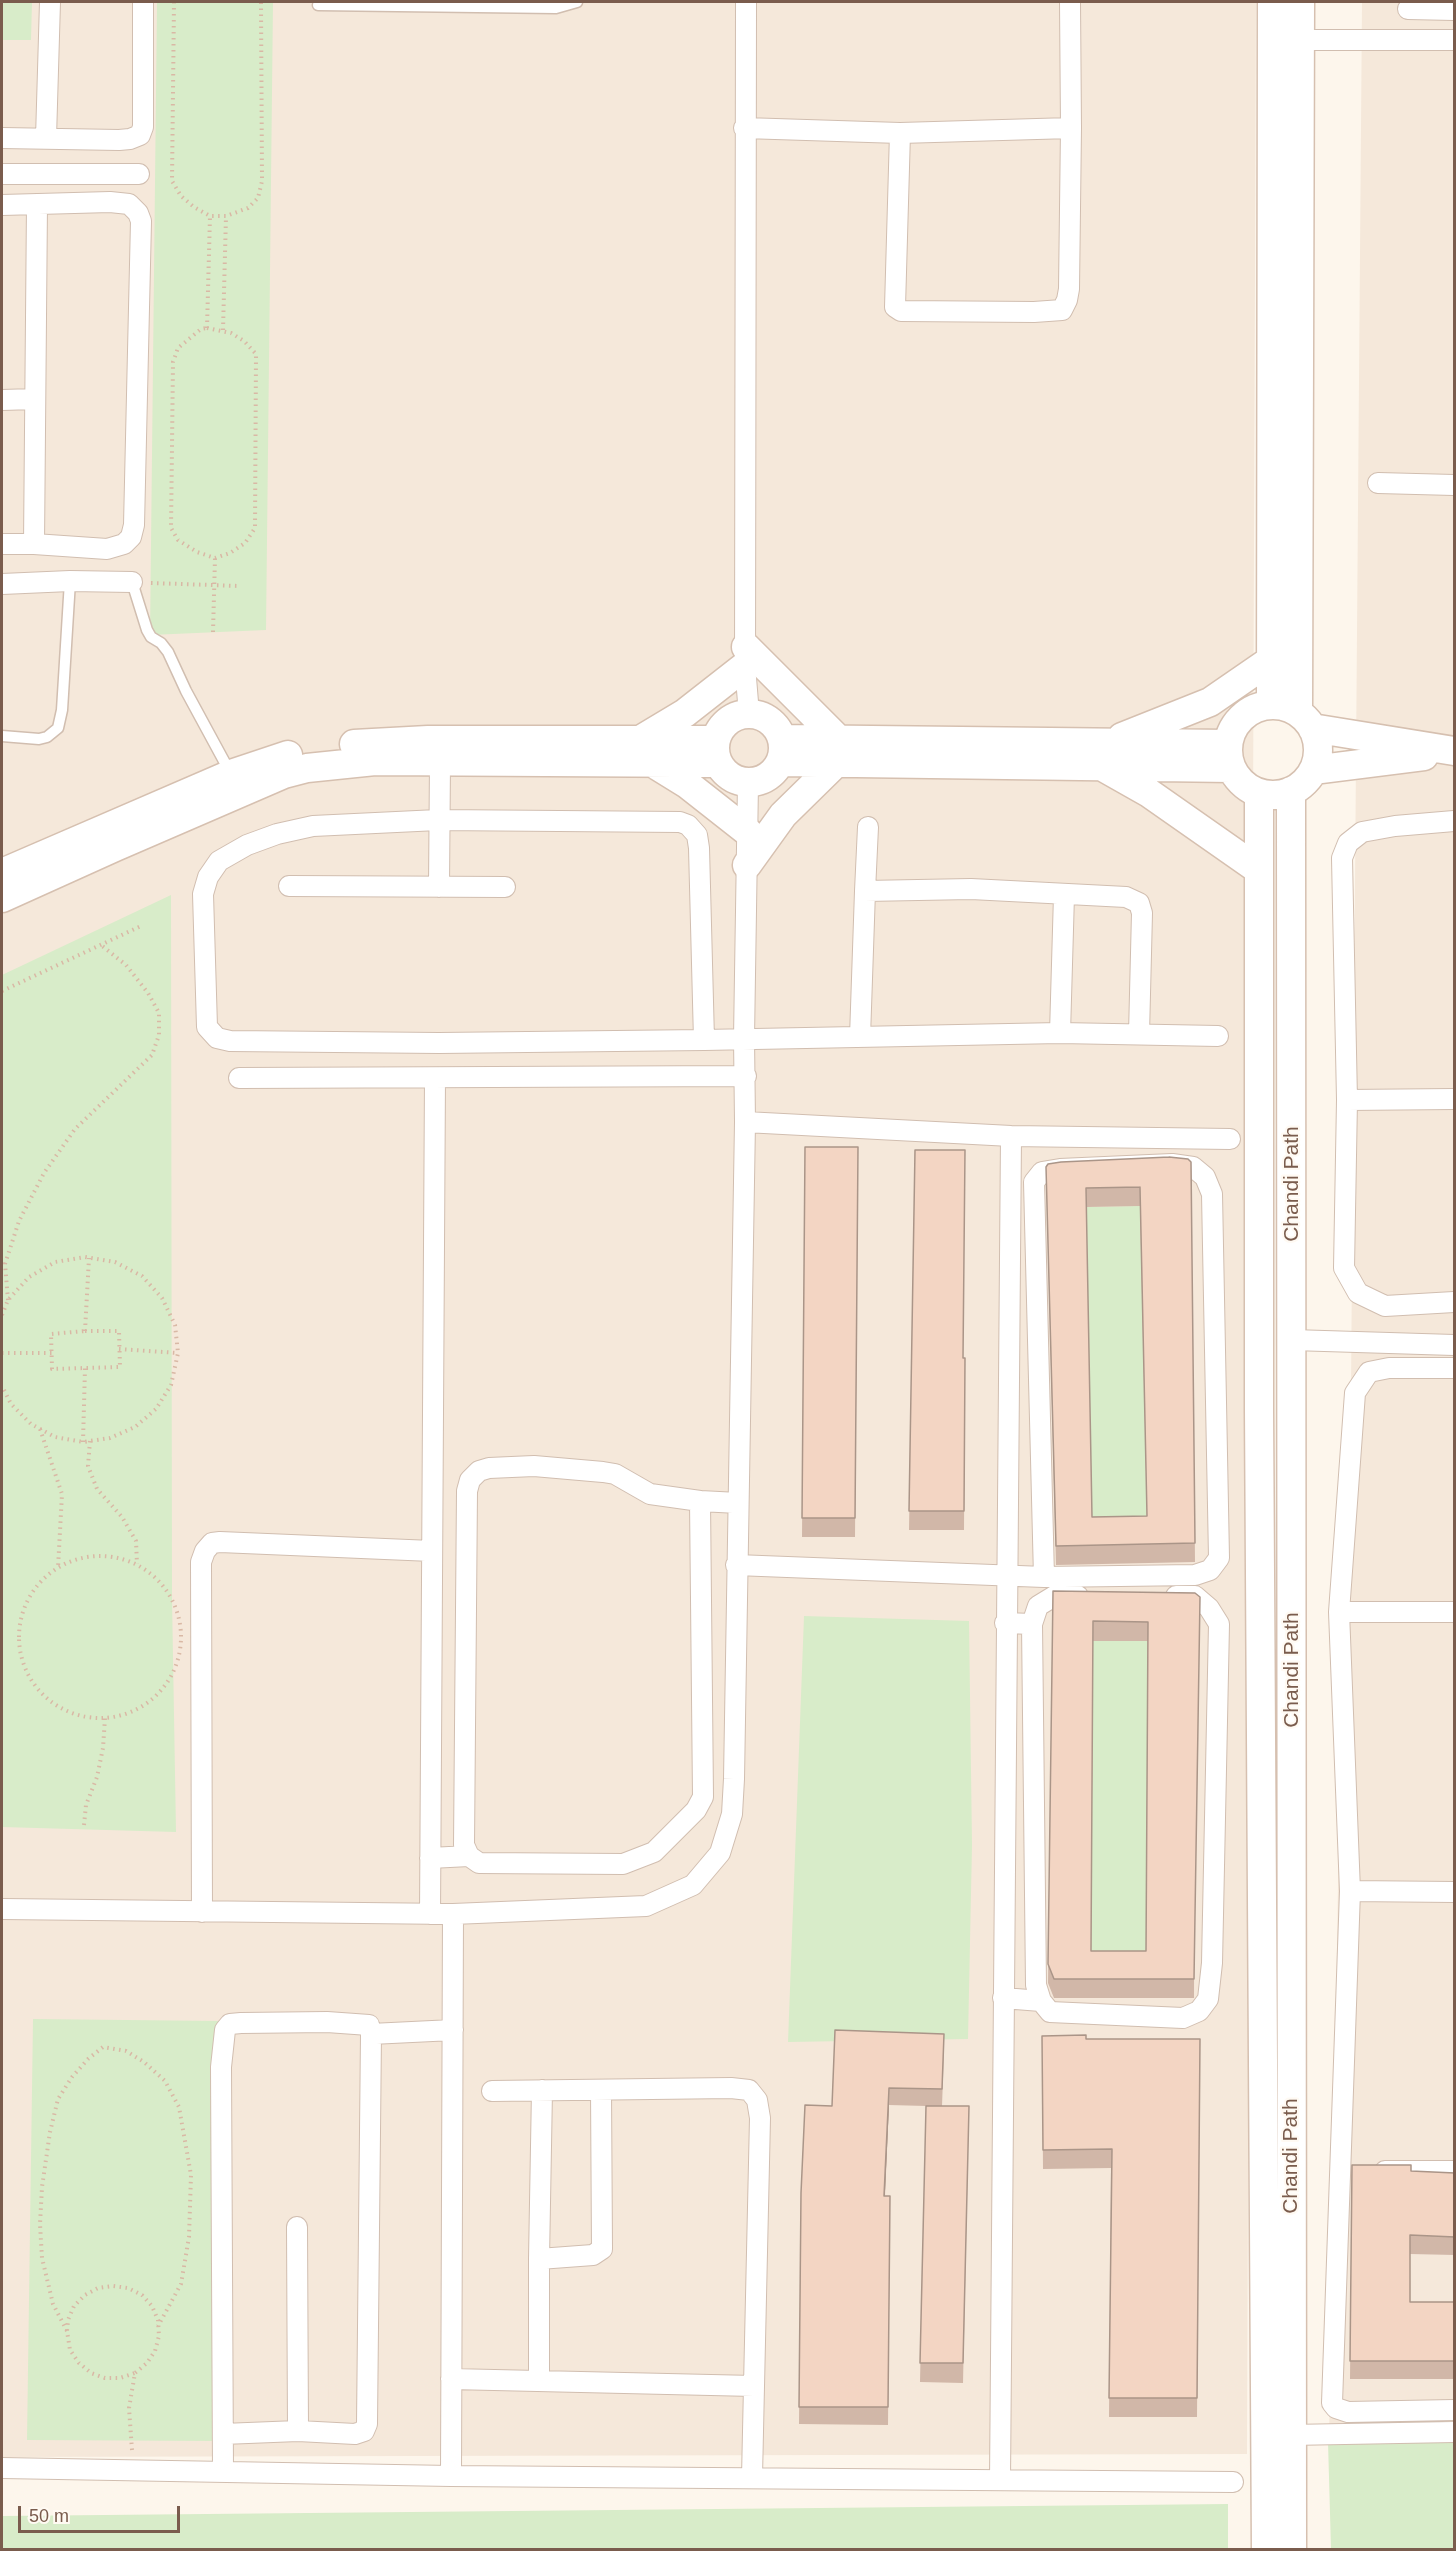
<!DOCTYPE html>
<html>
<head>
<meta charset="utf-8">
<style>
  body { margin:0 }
  #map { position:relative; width:1456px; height:2551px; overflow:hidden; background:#fdf6ec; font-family:Helvetica,sans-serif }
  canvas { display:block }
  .frame { position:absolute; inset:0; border:3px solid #7a5c4d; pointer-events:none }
  .scale { position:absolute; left:18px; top:2506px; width:162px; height:27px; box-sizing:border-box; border:3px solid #7a5c4d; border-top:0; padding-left:8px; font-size:18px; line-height:21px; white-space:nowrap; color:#7a5c4d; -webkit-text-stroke:4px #fffaf3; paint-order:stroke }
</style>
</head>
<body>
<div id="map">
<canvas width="1456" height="2551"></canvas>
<div class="frame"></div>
<div class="scale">50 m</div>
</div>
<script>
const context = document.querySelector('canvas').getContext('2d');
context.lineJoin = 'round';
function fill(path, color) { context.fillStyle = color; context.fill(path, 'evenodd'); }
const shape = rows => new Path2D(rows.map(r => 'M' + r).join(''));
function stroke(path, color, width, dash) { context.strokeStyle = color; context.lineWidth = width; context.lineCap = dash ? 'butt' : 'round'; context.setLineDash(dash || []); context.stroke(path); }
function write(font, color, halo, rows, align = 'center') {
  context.font = font + ' Helvetica,sans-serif'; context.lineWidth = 4.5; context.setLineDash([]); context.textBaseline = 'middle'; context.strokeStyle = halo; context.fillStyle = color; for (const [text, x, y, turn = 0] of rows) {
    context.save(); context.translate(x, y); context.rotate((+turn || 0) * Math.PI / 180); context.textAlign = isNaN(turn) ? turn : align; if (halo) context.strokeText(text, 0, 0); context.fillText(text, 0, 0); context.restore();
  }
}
fill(shape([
  [2,2,1256,2,1247,2454,2,2457],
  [1362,2,1454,2,1454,2442,1329,2442,1346,1389,1351,1388]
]), '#f5e8da');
fill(shape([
  [2,2,32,2,31,40,2,40],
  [157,2,273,2,266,630,150,635],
  [171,895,172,1598,176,1832,2,1827,2,975],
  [1140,1206,1147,1535,1092,1537,1086,1207],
  [804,1616,969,1621,972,1845,968,2039,788,2042],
  [1093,1641,1148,1641,1146,1970,1091,1970],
  [33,2019,220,2021,215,2441,27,2440],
  [1328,2442,1454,2443,1454,2549,1331,2549],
  [1228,2504,1228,2550,2,2549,2,2516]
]), '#d8ecc9');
const lane = shape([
  [318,5,556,8,577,2],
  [132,582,147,630,151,637,161,643,168,652,186,691,231,774],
  [2,736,39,739,47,737,58,728,62,710,70,581]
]);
const street = shape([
  [746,2,745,666,749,714],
  [1408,9,1454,10],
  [1300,40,1454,40],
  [744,128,900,133,895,307,901,311,1034,312,1062,310,1067,300,1069,289,1071,128,1070,2],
  [900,133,1071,128],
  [2,138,119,140,130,139,140,135,143,127,143,2],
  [46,138,50,2],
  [2,174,139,174],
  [2,205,110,202,129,204,138,213,141,221,134,525,131,537,124,544,107,549,34,544,2,544],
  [2,400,34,399],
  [1378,483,1454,485],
  [34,544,37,204],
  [2,584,70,581,132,582],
  [438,820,680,822,688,825,697,835,699,848,704,1040,439,1043,230,1041,217,1038,207,1027,203,894,208,877,219,861,247,845,277,834,313,826,438,820],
  [1454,821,1395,826,1362,832,1348,843,1342,858,1347,1100,1344,1268,1358,1293,1385,1306,1454,1302],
  [289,886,505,887],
  [439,887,440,762],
  [865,891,868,827],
  [1060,1033,1064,895],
  [860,1037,865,891,971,889,1126,897,1139,903,1142,913,1139,1034],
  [704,1040,1060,1033,1218,1036],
  [239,1078,746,1076],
  [1347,1100,1454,1099],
  [745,1122,1011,1136,1230,1139],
  [1172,1164,1193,1167,1205,1177,1212,1194,1219,1558,1210,1570,1195,1575,1044,1577,1034,1182,1042,1172,1060,1169,1172,1164],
  [1292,1340,1454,1345],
  [1454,1368,1389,1368,1369,1372,1355,1393,1339,1612,1350,1891,1454,1892],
  [700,1501,650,1494,615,1474,603,1472,534,1466,489,1468,479,1471,470,1480,467,1491,464,1845,469,1856,479,1863,623,1864,654,1852,696,1810,703,1797,700,1501,738,1503],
  [736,1565,1044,1577],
  [1339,1612,1454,1612],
  [1005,1623,1032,1624,1038,1606,1056,1595,1078,1596],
  [1032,1624,1036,1985,1041,2001,1050,2012,1183,2018,1199,2011,1208,1999,1212,1963,1219,1624,1209,1608,1195,1596,1176,1596],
  [430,1858,469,1856],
  [1350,1891,1332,2403,1336,2408,1348,2412,1454,2410],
  [2,1909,453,1914,646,1906,693,1885,720,1853,732,1814,734,1779,745,1122,744,1038,748,783],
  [202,1912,201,1562,205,1551,212,1543,220,1542,432,1551],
  [430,1914,435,1078],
  [1003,1998,1041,2001],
  [371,2034,453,2030],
  [542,2090,539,2259,593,2255,602,2249,601,2090],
  [492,2091,731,2088,749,2090,757,2100,760,2118,754,2386],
  [1385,2171,1454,2171],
  [297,2227,298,2431],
  [451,2379,754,2386,752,2477],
  [539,2381,539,2259],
  [1290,2435,1454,2432],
  [2,2468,451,2476,1233,2482],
  [223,2471,221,2067,225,2030,230,2024,241,2023,327,2022,369,2025,371,2034,367,2424,364,2431,355,2434,298,2431,223,2434],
  [451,2476,453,1914],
  [1000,2479,1011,1136]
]);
const secondary = shape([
  [746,647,839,740],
  [1271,704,1272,2],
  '1228 750a45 45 0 1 1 90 0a45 45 0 1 1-90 0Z',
  [1298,712,1300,2],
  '715 748a34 34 0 1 1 68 0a34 34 0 1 1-68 0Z',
  [1312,728,1454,751],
  [1122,737,1210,702,1271,660],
  [782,739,1228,744],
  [640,740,685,713,745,666],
  [354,744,428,740,715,740],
  [781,762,1231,768],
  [653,763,687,784,748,832],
  [1103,767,1149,793,1259,870],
  [1313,770,1424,756],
  [1291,791,1292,2550],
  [1259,793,1259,1410,1266,2550],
  [747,865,783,815,836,763],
  [2,873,231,774,288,755],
  [2,898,115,847,284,774,307,768,375,761,718,763]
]);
stroke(lane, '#d1beb0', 13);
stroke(street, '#d1beb0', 22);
stroke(secondary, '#d6c0b0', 31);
stroke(shape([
  [174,2,172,181,181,196,194,207,210,216,226,216,248,208,258,198,262,181,261,2],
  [207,328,231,333,244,341,256,354,255,528,245,543,230,553,215,558,197,552,178,540,171,528,173,362,178,348,201,329,207,328],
  [207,328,210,216],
  [223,330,226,216],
  [151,583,240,586],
  [213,632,215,558],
  [2,991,141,926],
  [8,1300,5,1264,19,1221,44,1173,75,1129,152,1055,159,1035,159,1013,148,993,126,965,101,945],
  [2,1315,8,1300,29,1277,55,1262,85,1257,115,1262,142,1276,162,1298,175,1325,178,1353,171,1385,156,1409,135,1427,110,1438,83,1442,55,1437,31,1424,11,1404,2,1386],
  [85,1331,119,1331,120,1367,52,1369,51,1334,85,1331],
  [85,1331,89,1258],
  [119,1349,178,1353],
  [2,1353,52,1353],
  [40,1429,62,1494,58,1568],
  [90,1441,88,1466,97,1489,122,1517,136,1541,137,1564],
  [83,1442,85,1368],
  '19 1637a81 81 0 1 1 162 0a81 81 0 1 1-162 0Z',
  [84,1825,86,1805,97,1777,103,1748,105,1718],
  [67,2331,53,2304,42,2258,40,2224,42,2187,50,2132,58,2099,72,2077,88,2059,103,2047,126,2051,144,2062,165,2081,179,2107,191,2175,189,2237,181,2284,158,2326],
  [132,2450,129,2408,135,2373,147,2363,155,2351,159,2336,158,2320,152,2306,142,2295,128,2288,113,2286,98,2288,85,2295,74,2306,68,2320,67,2331,70,2350,79,2363,91,2373,105,2378,120,2378,135,2373]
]), '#d9b8a5', 4, [1.5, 4.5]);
stroke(lane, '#fff', 10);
stroke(street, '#fff', 20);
stroke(secondary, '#fff', 28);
fill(shape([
  [805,1147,858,1147,855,1537,802,1537],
  [915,1150,963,1358,965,1358,964,1530,909,1530],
  [1191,1162,1195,1562,1056,1565,1046,1167],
  [1140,1206,1147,1516,1092,1517,1086,1207],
  [1053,1591,1195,1593,1194,1998,1054,1998,1048,1983],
  [1093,1641,1148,1641,1146,1951,1091,1951],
  [1042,2036,1086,2039,1200,2039,1197,2417,1109,2417,1111,2168,1043,2169],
  [944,2051,942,2106,969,2106,963,2383,920,2382,926,2106,889,2105,885,2196,890,2196,888,2425,799,2424,801,2193,832,2106],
  [1352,2165,1411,2171,1455,2173,1455,2255,1410,2254,1410,2302,1455,2302,1455,2379,1350,2379]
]), '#d1b7a8');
fill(shape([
  [889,2088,889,2105,884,2213,884,2196]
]), '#aa9588');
const building = shape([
  [805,1147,858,1147,855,1518,802,1518,805,1147],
  [915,1150,965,1150,963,1358,965,1358,964,1511,909,1511,915,1150],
  [1169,1157,1188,1159,1191,1162,1195,1543,1056,1546,1046,1167,1048,1164,1061,1162,1169,1157],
  [1140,1187,1147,1516,1092,1517,1086,1188,1140,1187],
  [1053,1591,1195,1593,1200,1597,1194,1979,1054,1979,1048,1964,1053,1591],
  [1093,1621,1148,1622,1146,1951,1091,1951,1093,1621],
  [835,2030,944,2034,942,2089,889,2088,884,2196,890,2196,888,2407,799,2407,801,2193,805,2105,832,2106,835,2030],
  [1086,2035,1086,2039,1200,2039,1197,2398,1109,2398,1112,2149,1043,2150,1042,2036,1086,2035],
  [926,2106,969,2106,963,2363,920,2363,926,2106],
  [1352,2165,1411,2165,1411,2171,1455,2173,1455,2237,1410,2235,1410,2302,1455,2302,1455,2361,1350,2361,1352,2165]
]);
fill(building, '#f3d5c3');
stroke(building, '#aa9588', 1.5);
write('21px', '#7a5c4d', '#fffaf3', [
  ["Chandi Path",1292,1184,-90],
  ["Chandi Path",1292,1670,-90],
  ["Chandi Path",1291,2156,-90]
]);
</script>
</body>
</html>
